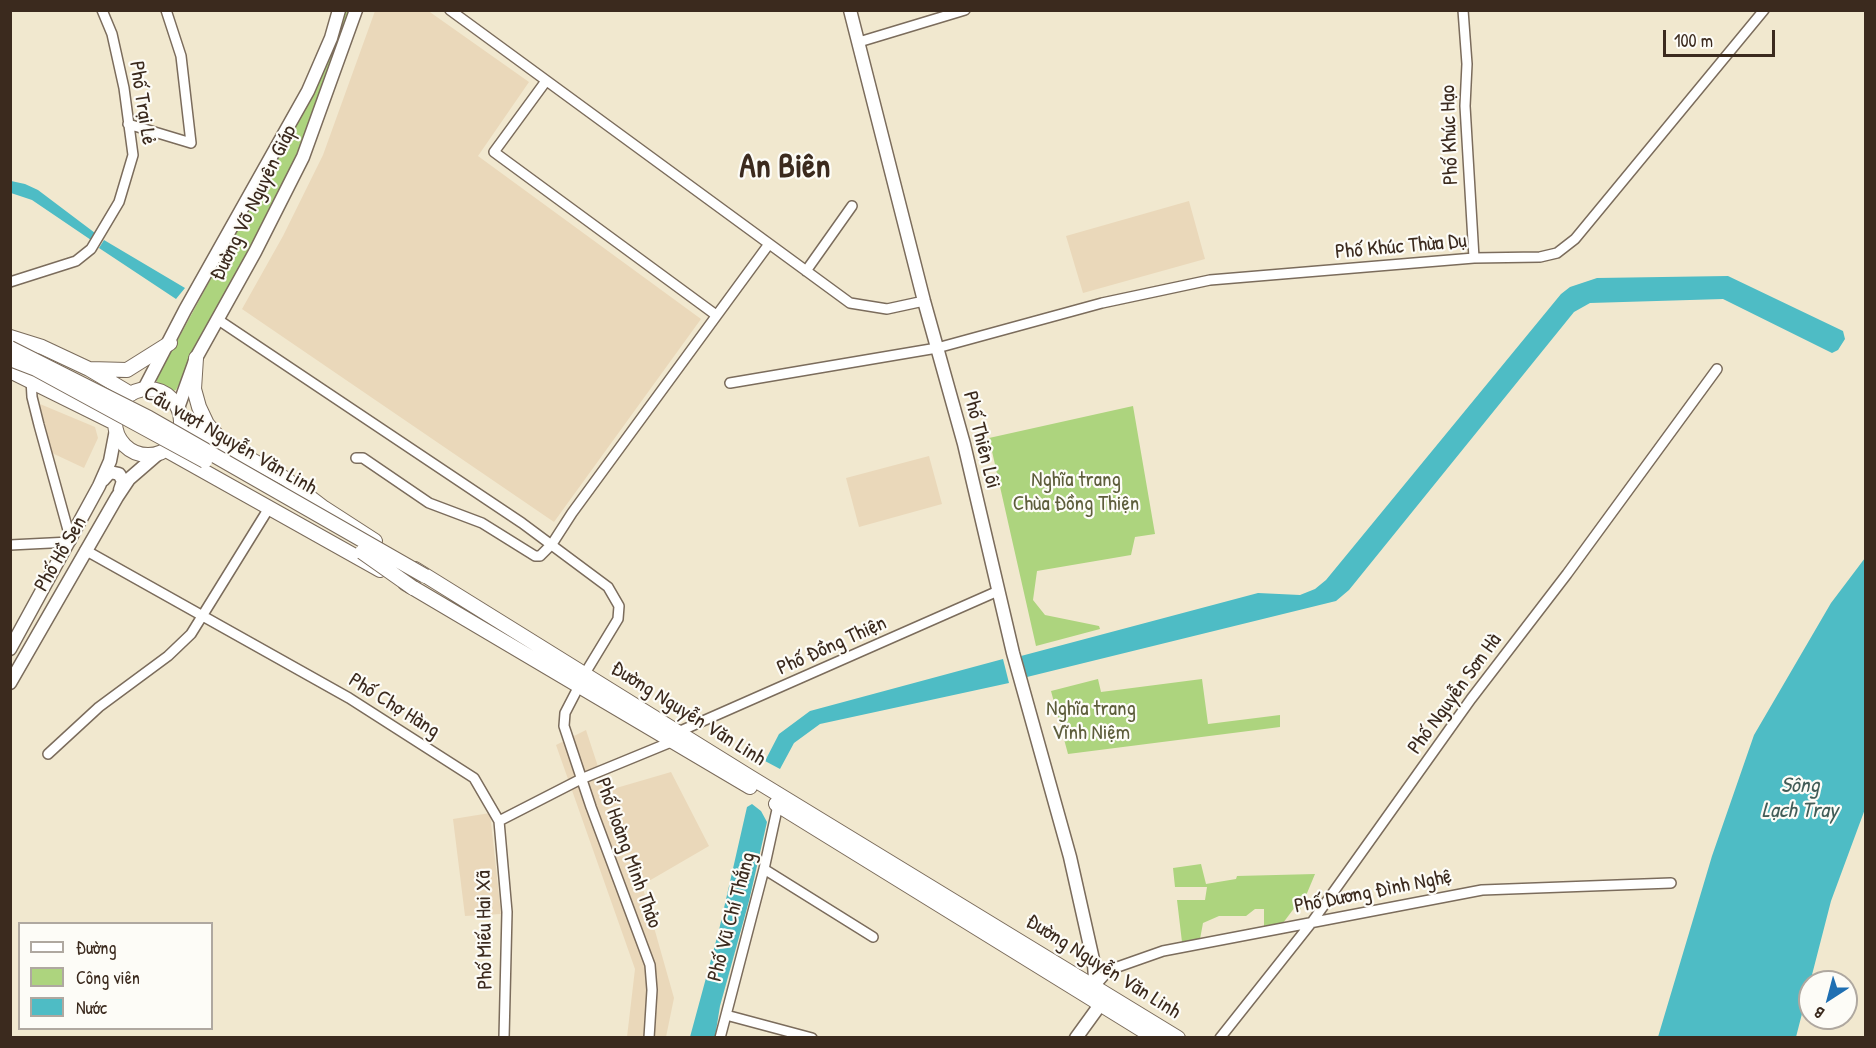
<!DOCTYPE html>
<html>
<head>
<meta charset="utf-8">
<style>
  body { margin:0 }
  #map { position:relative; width:1876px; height:1048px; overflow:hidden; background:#f1e8cf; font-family:"Patrick Hand",sans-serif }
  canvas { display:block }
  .frame { position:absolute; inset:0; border:12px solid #3b2a1e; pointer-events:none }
  .legend { position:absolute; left:18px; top:922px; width:195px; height:108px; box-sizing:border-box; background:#fdfcf7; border:2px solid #afa8a0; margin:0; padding:8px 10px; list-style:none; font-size:18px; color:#3b2a1e }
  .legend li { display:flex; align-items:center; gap:12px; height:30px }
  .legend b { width:30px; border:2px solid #afa8a0 }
  .north { position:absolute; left:1798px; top:970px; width:60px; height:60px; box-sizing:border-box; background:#fdfcf7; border:2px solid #afa8a0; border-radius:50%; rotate:216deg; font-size:16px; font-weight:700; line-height:24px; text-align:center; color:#3b2a1e }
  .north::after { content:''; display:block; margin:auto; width:21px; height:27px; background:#1f6fb2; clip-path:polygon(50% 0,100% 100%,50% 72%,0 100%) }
  .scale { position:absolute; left:1663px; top:30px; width:112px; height:27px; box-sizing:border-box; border:3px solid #3b2a1e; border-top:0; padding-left:8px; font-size:18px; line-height:21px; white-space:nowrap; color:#3b2a1e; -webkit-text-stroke:4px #fdfcf7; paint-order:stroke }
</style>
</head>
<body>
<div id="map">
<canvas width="1876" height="1048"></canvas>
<div class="frame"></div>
<ul class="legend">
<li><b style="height:8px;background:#fff"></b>Đường</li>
<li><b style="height:16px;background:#add47e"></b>Công viên</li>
<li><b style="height:16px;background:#4ebcc5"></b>Nước</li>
</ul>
<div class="north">B</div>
<div class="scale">100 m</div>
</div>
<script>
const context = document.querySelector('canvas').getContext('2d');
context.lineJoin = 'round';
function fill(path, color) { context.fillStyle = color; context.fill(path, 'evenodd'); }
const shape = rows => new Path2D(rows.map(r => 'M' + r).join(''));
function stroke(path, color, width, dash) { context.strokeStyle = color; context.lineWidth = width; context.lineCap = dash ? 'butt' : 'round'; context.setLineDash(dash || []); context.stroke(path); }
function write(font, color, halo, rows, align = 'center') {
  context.font = font + ' "Patrick Hand",sans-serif'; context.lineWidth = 4.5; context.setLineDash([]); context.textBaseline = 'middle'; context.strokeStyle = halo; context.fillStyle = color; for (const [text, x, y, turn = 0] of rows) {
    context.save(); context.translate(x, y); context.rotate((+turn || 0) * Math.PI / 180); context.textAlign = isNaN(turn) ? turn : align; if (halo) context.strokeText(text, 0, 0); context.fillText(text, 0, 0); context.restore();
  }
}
fill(shape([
  [427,10,529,82,478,156,701,319,554,522,242,309,283,236,323,155,375,11],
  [1189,201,1205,259,1083,293,1066,236],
  [40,404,95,427,98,438,84,468,52,453],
  [929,456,942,504,859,527,846,478],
  [586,730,606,791,671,772,709,846,642,885,674,998,666,1037,627,1037,635,969,556,745],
  [490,813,501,914,465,916,453,819]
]), '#ead8ba');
fill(shape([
  [345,11,350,11,303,147,176,390,173,391,157,382,157,378,274,162,335,40],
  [1133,406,1155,534,1135,537,1131,555,1037,571,1033,600,1045,615,1099,626,1100,629,1036,646,989,438],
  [1098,679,1101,692,1202,679,1208,724,1280,715,1280,727,1068,754,1051,691],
  [1201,864,1206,884,1236,879,1237,876,1315,874,1300,910,1296,910,1295,907,1283,923,1264,926,1264,909,1255,909,1246,916,1219,916,1203,923,1200,939,1182,942,1177,900,1205,900,1207,887,1175,887,1173,868]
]), '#add47e');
fill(shape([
  [11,181,25,184,38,190,95,233,91,240,32,200,11,193],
  [104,240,185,288,176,299,99,248],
  [1728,276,1843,331,1845,339,1838,350,1832,353,1723,299,1590,303,1574,312,1349,590,1336,601,1027,677,1021,656,1258,593,1300,595,1315,589,1326,580,1561,294,1570,287,1597,278],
  [1865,558,1865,809,1831,901,1796,1037,1658,1037,1712,856,1754,735,1831,603],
  [1003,659,1009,683,820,724,794,743,780,769,765,761,779,734,810,711],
  [752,804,761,811,767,822,749,901,720,1006,715,1037,690,1037,719,930,747,807]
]), '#4ebcc5');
const minor = shape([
  [450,10,850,303,887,309,924,301],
  [1463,10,1467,64,1465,106,1474,258],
  [859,42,965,10],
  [546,81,494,152,716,315],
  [128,124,191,143,181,56,166,10],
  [806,271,852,206],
  [10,282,76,261,91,249,119,202,133,155,124,88,112,34,102,10],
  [217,319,522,523,608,587,619,606,618,619,584,675],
  [31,379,32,397,39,425,71,541],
  [730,383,937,348,1102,303,1210,280,1474,258,1540,257,1557,253,1575,239,1764,10],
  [356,458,363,458,429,503,482,523,535,556,540,556,552,544,572,513,769,244],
  [10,545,70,542],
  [85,550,349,698,474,778,499,821,507,912,504,1038],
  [579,686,565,713,564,726,591,807,650,965,652,990,649,1038],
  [678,732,998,591],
  [48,754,99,707,168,656,191,634,269,508],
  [499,821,581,779,671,742],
  [764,869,873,937],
  [1095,986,1109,970,1163,951,1482,890,1671,883],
  [726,1015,812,1038],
  [720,1038,764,869,778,805],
  [1220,1038,1312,922,1471,699,1567,574,1717,369]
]);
const major = shape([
  [850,10,924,301,964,444,1013,653,1070,857,1094,964,1097,1009,1076,1038],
  [144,389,185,310,308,91,331,38,339,10],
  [178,408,196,358,255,252,303,157,356,10],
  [103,480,110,472,119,474,123,481,120,490],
  [10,649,99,486,110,461,116,430],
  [10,683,117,497,129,479,159,453]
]);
const highway = shape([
  [10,337,42,347,89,369,131,394],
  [196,358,194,389,199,407,207,424,222,441],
  [90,369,127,370,170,343],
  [10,371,115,423],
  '115 422a33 33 0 1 1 66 0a33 33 0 1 1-66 0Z',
  [181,421,286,479,324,508,375,541],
  [166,450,380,570],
  [415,569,750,777,1178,1038],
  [405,583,750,787],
  [776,804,1155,1038]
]);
stroke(minor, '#7b6c5c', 12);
stroke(major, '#7b6c5c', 15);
stroke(highway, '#7b6c5c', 16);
stroke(minor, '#fff', 9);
stroke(major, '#fff', 12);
stroke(highway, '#fff', 14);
const highwayBridge = shape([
  [10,348,149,418,425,576],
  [10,359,36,369,205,461],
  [362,552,413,588]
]);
stroke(highwayBridge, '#7b6c5c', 16, []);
stroke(highwayBridge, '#fff', 14);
write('21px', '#3b2a1e', '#fdfcf7', [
  ["Phố Trại Lẻ",142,103,81],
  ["Phố Khúc Hạo",1450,135,-92],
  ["Đường Võ Nguyên Giáp",254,203,-64],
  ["Phố Khúc Thừa Dụ",1401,247,-5],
  ["Phố Thiên Lôi",981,440,76],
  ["Cầu vượt Nguyễn Văn Linh",230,441,30],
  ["Phố Hồ Sen",61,554,-60],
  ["Phố Đồng Thiện",832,646,-24],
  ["Phố Nguyễn Sơn Hà",1455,694,-54],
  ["Phố Chợ Hàng",394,706,32],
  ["Đường Nguyễn Văn Linh",688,714,32],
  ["Phố Hoàng Minh Thảo",628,853,70],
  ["Phố Dương Đình Nghệ",1373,892,-11],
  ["Phố Vũ Chí Thắng",732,917,-75],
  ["Phố Miếu Hai Xã",485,930,-91],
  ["Đường Nguyễn Văn Linh",1103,967,32]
]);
write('21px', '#5d5d3b', '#fdfcf7', [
  ["Nghĩa trang",1076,480],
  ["Chùa Đồng Thiện",1076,504],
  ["Nghĩa trang",1091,709],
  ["Vĩnh Niệm",1091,733]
]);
write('italic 22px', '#425d58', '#fdfcf7', [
  ["Sông",1800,786],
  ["Lạch Tray",1800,811]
]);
write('bold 33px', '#3b2a1e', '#fdfcf7', [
  ["An Biên",785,168]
]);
</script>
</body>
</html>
